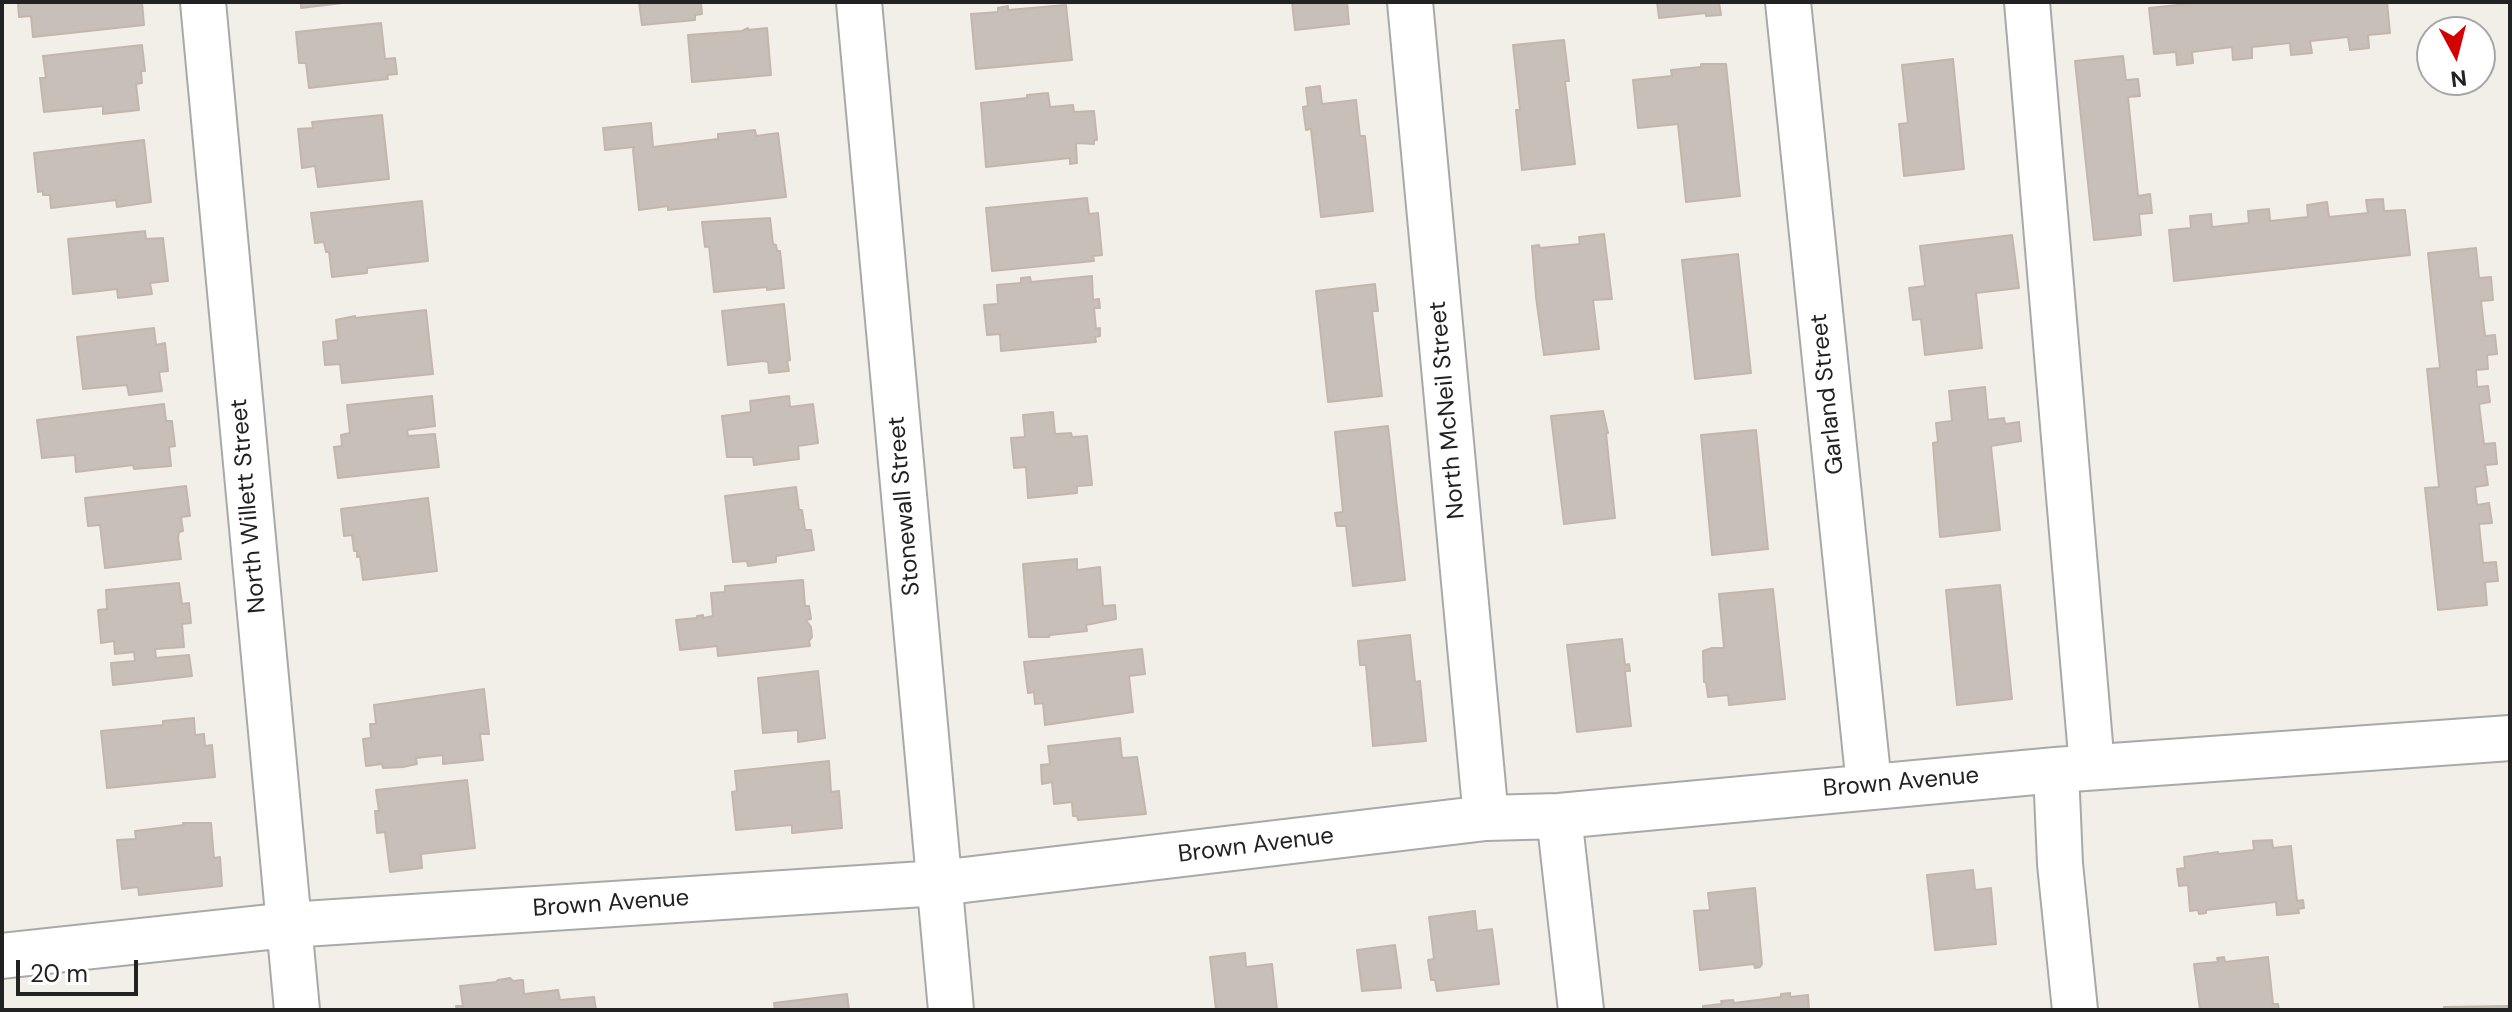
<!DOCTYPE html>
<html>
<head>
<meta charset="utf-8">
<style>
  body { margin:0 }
  #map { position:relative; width:2512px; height:1012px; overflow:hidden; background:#f2efe9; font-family:"DM Sans",sans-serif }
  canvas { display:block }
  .frame { position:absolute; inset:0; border:4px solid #222; pointer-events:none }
  .north { position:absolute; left:2416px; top:16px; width:80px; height:80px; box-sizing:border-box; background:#fff; border:2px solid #a7a7a7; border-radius:50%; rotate:173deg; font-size:22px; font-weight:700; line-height:32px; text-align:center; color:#222 }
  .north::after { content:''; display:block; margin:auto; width:28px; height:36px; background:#d40000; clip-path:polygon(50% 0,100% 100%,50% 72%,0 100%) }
  .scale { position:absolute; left:16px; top:960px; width:122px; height:36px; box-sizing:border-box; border:4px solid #222; border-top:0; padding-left:10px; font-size:24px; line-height:28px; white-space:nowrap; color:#222; -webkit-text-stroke:6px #fff; paint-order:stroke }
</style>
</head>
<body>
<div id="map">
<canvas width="2512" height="1012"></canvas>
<div class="frame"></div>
<div class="north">N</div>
<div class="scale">20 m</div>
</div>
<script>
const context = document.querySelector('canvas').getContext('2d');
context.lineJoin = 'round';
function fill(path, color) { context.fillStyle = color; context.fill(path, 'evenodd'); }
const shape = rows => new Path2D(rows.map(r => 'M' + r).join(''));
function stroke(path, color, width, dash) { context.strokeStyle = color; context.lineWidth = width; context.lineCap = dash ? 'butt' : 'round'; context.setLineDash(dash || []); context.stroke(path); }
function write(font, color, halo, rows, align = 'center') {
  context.font = font + ' "DM Sans",sans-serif'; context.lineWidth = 7; context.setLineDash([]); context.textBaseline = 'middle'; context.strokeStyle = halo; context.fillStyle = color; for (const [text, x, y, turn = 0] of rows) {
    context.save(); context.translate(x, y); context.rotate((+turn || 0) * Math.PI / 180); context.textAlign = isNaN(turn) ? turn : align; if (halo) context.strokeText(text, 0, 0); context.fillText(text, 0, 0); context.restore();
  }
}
const building = shape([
  [18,2,142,2,144,25,33,37,31,16,19,17,18,2],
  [301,2,351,2,301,8,301,2],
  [639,2,701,2,702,14,695,15,695,20,642,25,639,2],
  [1292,2,1347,2,1349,24,1295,30,1292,2],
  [1657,2,1719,2,1721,15,1706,16,1706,13,1659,18,1657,2],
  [2206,2,2387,2,2390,33,2368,35,2369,48,2350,50,2348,37,2310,41,2312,53,2291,55,2290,43,2252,47,2252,58,2233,60,2232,47,2192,52,2193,63,2177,65,2176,52,2154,54,2149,8,2206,2],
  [1066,5,1072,60,976,69,971,14,998,12,998,8,1008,6,1008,10,1066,5],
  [381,23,385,59,395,58,397,74,387,75,388,79,309,88,306,63,299,63,296,32,381,23],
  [748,28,748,30,767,28,771,75,692,82,688,35,742,31,748,28],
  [1564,40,1569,81,1565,81,1575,164,1522,170,1516,110,1520,110,1513,45,1564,40],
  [142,45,145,71,141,71,142,83,136,84,139,110,103,114,103,106,44,112,40,78,46,78,43,56,142,45],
  [2123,56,2126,80,2138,79,2140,96,2128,97,2138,196,2150,194,2152,213,2139,214,2141,235,2094,240,2075,61,2123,56],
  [1953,59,1964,169,1904,176,1899,124,1908,123,1902,65,1953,59],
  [1701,64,1726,64,1740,196,1686,202,1678,124,1638,128,1633,80,1672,76,1671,70,1701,67,1701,64],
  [1320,86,1322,104,1356,100,1360,136,1365,136,1373,211,1321,217,1311,129,1306,130,1303,107,1308,106,1306,88,1320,86],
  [1048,93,1050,107,1073,105,1074,112,1094,111,1097,140,1094,140,1094,144,1076,143,1077,163,1070,164,1070,158,986,167,981,103,1027,98,1027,95,1048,93],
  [382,115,389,179,318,187,315,166,302,168,298,129,313,128,312,122,382,115],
  [651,123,653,147,718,139,718,134,755,130,756,136,778,133,786,197,668,210,668,206,639,210,633,150,634,147,605,150,603,128,651,123],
  [144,140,151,202,117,207,116,200,51,208,50,195,43,195,43,191,38,192,34,153,144,140],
  [1087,198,1089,214,1098,213,1102,255,1093,256,1094,261,992,271,986,208,1087,198],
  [2383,199,2384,211,2405,210,2410,255,2174,281,2169,230,2191,228,2190,216,2211,214,2212,227,2249,223,2248,211,2269,209,2270,221,2308,217,2307,205,2327,202,2329,217,2368,213,2366,200,2383,199],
  [422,201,428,261,367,268,367,273,332,277,329,252,326,252,324,242,315,243,311,213,422,201],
  [770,218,773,244,776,245,777,251,780,251,784,288,767,290,767,287,714,292,709,246,705,247,702,222,770,218],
  [145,231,146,239,163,238,168,281,150,283,152,294,118,298,117,289,73,294,68,239,145,231],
  [1604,234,1612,299,1593,300,1599,349,1544,355,1536,297,1532,246,1539,245,1540,248,1580,244,1579,237,1604,234],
  [2012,235,2019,288,1976,293,1982,348,1925,355,1921,319,1913,320,1909,288,1925,286,1920,246,2012,235],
  [2476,248,2479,278,2491,277,2493,300,2481,301,2485,336,2495,335,2497,354,2487,355,2488,369,2476,370,2477,387,2488,386,2490,402,2479,404,2484,444,2495,443,2497,464,2485,465,2488,485,2475,487,2477,505,2489,503,2492,523,2479,524,2483,563,2496,562,2498,581,2485,582,2487,605,2438,610,2425,488,2439,487,2427,369,2440,368,2428,253,2476,248],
  [1738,254,1751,373,1695,379,1682,260,1738,254],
  [1092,276,1093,300,1099,299,1100,308,1094,308,1096,329,1100,328,1100,336,1095,337,1096,342,1001,351,1000,334,987,335,984,305,998,304,997,285,1021,283,1021,278,1030,277,1031,282,1092,276],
  [1375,284,1378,311,1372,311,1382,396,1328,402,1316,291,1375,284],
  [784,304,790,360,787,361,789,371,769,373,768,362,763,361,728,365,722,311,784,304],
  [426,310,433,374,342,383,340,364,325,365,323,342,338,340,336,320,355,316,355,318,426,310],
  [154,328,156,345,165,343,168,371,159,372,162,391,129,395,127,385,83,389,77,337,154,328],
  [1985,387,1988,420,2004,418,2005,424,2019,422,2021,441,1991,446,2000,530,1940,537,1933,443,1938,442,1936,423,1952,421,1949,391,1985,387],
  [432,396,435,426,407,430,408,436,435,434,439,467,338,478,334,447,342,446,341,435,350,433,347,405,432,396],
  [789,396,790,407,813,404,818,443,798,446,799,459,754,465,753,457,727,457,722,416,751,412,750,401,789,396],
  [164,404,166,421,172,421,175,446,169,447,171,466,134,469,133,465,76,472,75,455,42,458,37,420,164,404],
  [1603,411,1608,433,1606,433,1615,518,1564,524,1551,416,1603,411],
  [1053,412,1055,434,1071,433,1072,437,1087,436,1092,485,1077,486,1077,493,1028,498,1026,467,1014,468,1011,438,1025,437,1023,415,1053,412],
  [1388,426,1405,580,1353,586,1346,526,1337,526,1335,513,1343,512,1335,432,1388,426],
  [1756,430,1768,549,1712,555,1701,435,1756,430],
  [186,486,190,516,181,517,183,531,179,532,178,538,181,559,105,568,100,525,88,526,85,498,186,486],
  [796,487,799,510,802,510,805,530,811,530,814,550,776,556,776,562,748,566,747,561,733,562,725,496,796,487],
  [428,498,437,571,363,580,360,556,357,557,357,551,354,551,352,535,344,536,341,509,428,498],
  [1077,559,1077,570,1100,567,1103,606,1115,605,1116,619,1086,625,1087,631,1050,635,1049,637,1029,637,1023,564,1077,559],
  [803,580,805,606,809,606,811,619,806,620,811,627,812,637,809,641,810,646,718,656,717,646,680,650,676,620,697,618,697,616,703,615,703,618,713,616,711,593,725,592,725,586,803,580],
  [179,583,182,604,189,603,191,623,182,624,184,647,155,649,156,658,189,655,192,676,113,685,111,663,135,661,134,652,115,654,114,641,101,643,98,610,107,609,106,590,179,583],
  [2000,585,2012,699,1957,705,1946,590,2000,585],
  [1773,589,1785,699,1729,705,1728,695,1708,697,1706,682,1704,682,1703,651,1712,648,1724,648,1719,594,1773,589],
  [1410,635,1415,682,1420,681,1426,741,1373,746,1366,665,1360,665,1358,641,1410,635],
  [1622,639,1625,665,1629,664,1630,671,1625,671,1631,726,1577,732,1567,645,1622,639],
  [1142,649,1145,674,1129,676,1133,712,1045,725,1043,703,1035,704,1034,692,1028,693,1024,662,1142,649],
  [818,671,825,738,798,742,798,730,763,733,758,678,818,671],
  [484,689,489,734,480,734,483,760,443,764,443,755,416,758,417,764,403,767,383,768,382,764,366,766,363,739,371,738,370,724,376,724,374,705,484,689],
  [194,718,195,735,204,734,205,746,212,745,215,777,107,788,101,731,163,725,163,721,194,718],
  [1120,738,1122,758,1137,757,1146,814,1078,820,1077,816,1073,816,1072,802,1054,804,1052,782,1042,784,1041,765,1050,764,1048,746,1120,738],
  [829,761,831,792,839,791,842,828,792,833,792,825,736,830,732,792,737,791,735,771,829,761],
  [467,780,475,848,421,854,422,868,390,872,385,832,377,833,375,811,379,811,376,790,467,780],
  [183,823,211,823,214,858,220,857,222,886,139,895,138,887,122,889,117,840,136,839,135,831,184,825,183,823],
  [2272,840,2273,848,2291,846,2297,901,2303,900,2304,908,2298,909,2299,913,2277,915,2276,902,2206,910,2206,913,2199,914,2198,910,2190,911,2188,885,2179,886,2177,869,2185,868,2184,857,2218,852,2218,854,2254,850,2253,841,2272,840],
  [1973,870,1975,890,1991,888,1996,944,1935,950,1927,875,1973,870],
  [1755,888,1762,964,1760,967,1755,968,1754,964,1700,970,1694,911,1710,910,1708,893,1755,888],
  [1475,911,1477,931,1492,929,1499,984,1437,991,1435,980,1431,980,1428,960,1434,959,1429,917,1475,911],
  [1395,945,1401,988,1362,991,1357,950,1395,945],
  [1245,953,1246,967,1272,964,1277,1010,1216,1010,1210,957,1245,953],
  [2224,957,2225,962,2268,957,2273,1004,2278,1004,2279,1010,2200,1010,2194,964,2218,962,2217,958,2224,957],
  [510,978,513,981,523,980,524,994,558,990,560,1000,594,997,596,1010,457,1010,456,1006,463,1006,460,986,496,982,498,980,510,978],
  [1790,993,1790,997,1808,995,1809,1010,1703,1010,1703,1006,1722,1004,1721,1001,1733,1000,1734,1003,1781,997,1781,994,1790,993],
  [847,994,849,1010,775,1010,774,1003,847,994],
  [2510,1006,2510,1010,2444,1010,2444,1007,2510,1006]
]);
fill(building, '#c7bfb8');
stroke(building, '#c4b6ab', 2);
const minor = shape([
  [203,2,297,1010],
  [859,2,951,1010],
  [1410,2,1486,818],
  [1788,2,1869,785],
  [2027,2,2092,767],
  [2056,770,2060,864,2075,1010],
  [1559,816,1581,1010],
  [2,956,288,925,939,883,1486,818,1559,816,2056,770,2510,738]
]);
stroke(minor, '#a9a9a9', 48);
stroke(minor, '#fff', 44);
write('24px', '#222', '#fff', [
  ["Garland Street",1828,394,-96],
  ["North McNeil Street",1448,410,-95],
  ["North Willett Street",249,506,-95],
  ["Stonewall Street",905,506,-95],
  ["Brown Avenue",1901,783,-5],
  ["Brown Avenue",1256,846,-7],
  ["Brown Avenue",611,904,-4]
]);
</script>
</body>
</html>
